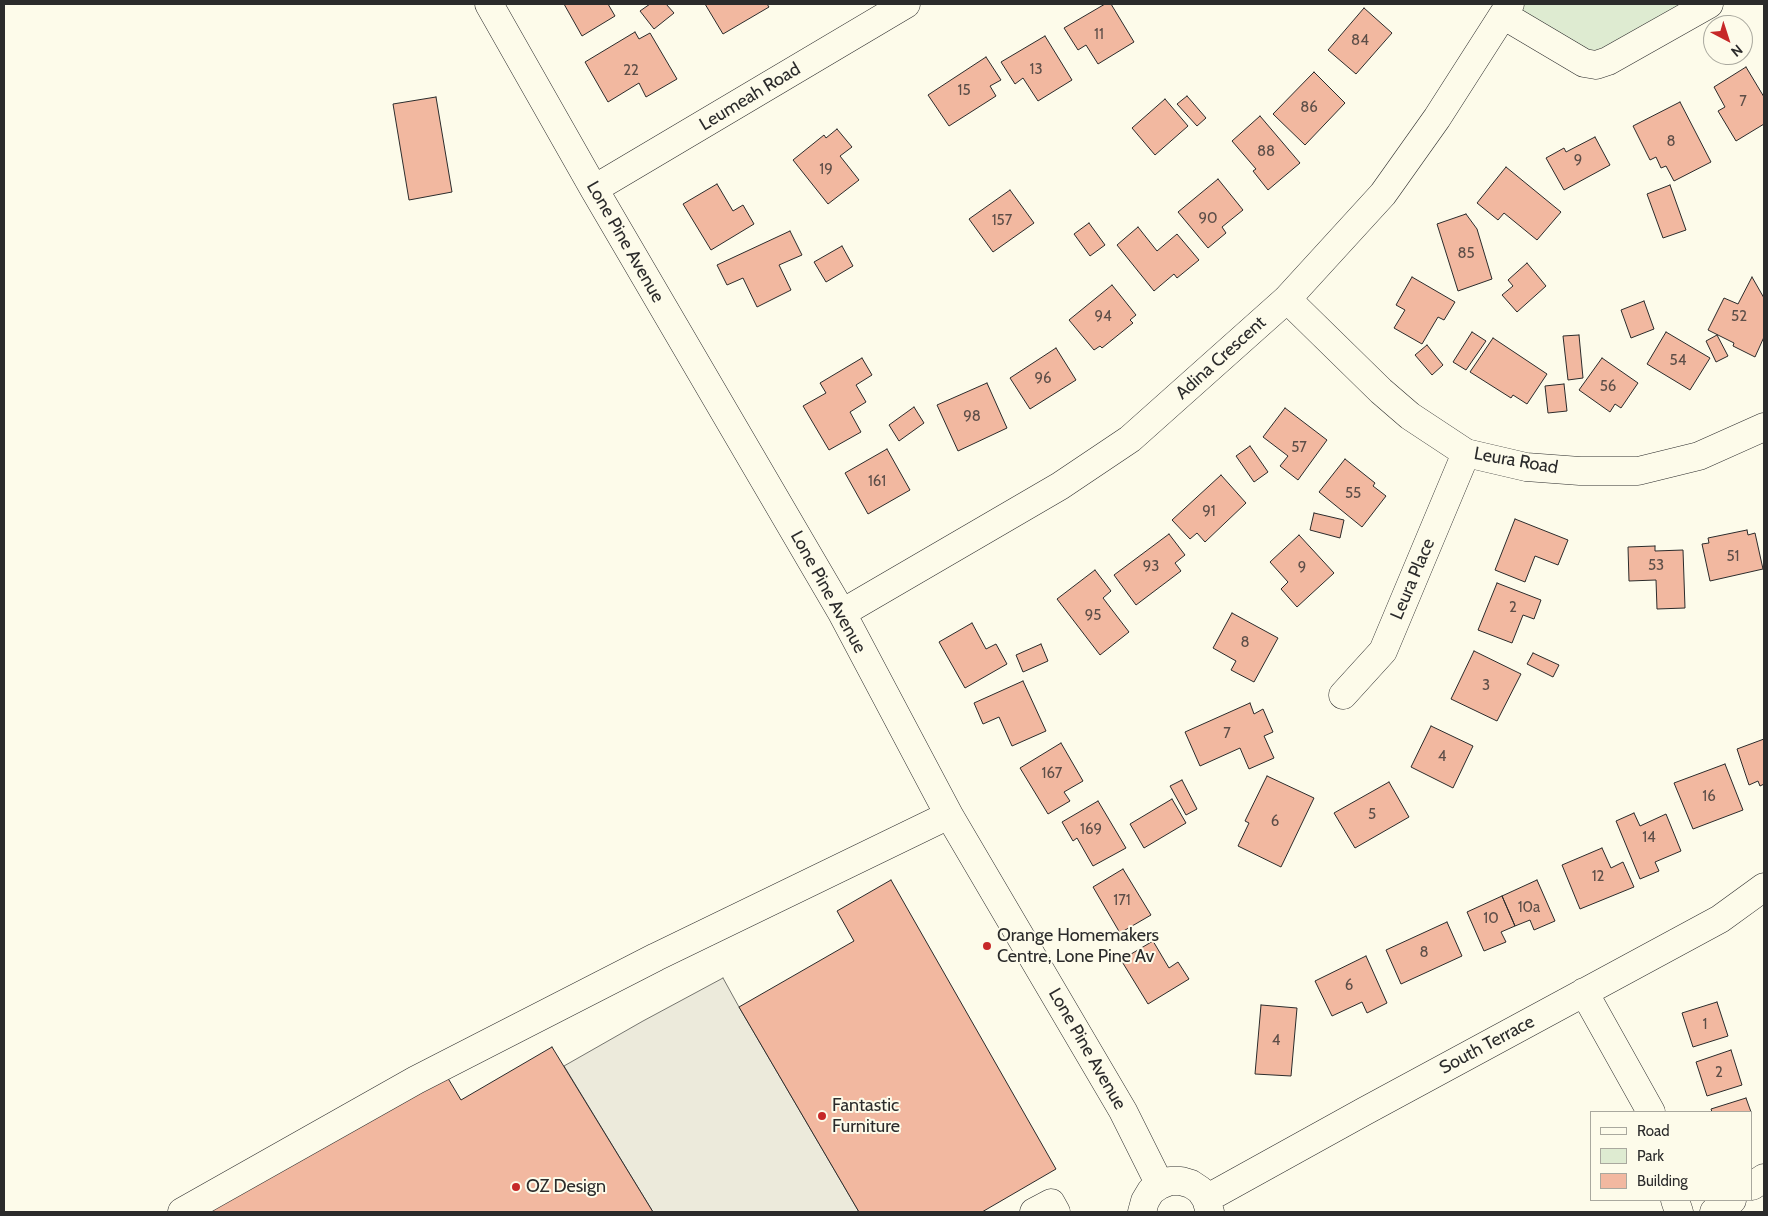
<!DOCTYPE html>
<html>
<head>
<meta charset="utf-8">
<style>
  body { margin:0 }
  #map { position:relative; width:1768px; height:1216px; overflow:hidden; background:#fdfbea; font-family:Cabin,sans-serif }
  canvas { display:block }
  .frame { position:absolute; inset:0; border:5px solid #2b2b2b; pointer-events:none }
  .legend { position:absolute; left:1590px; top:1111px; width:162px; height:90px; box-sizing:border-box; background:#fdfbea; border:1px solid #a9a89e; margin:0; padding:6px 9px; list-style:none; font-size:15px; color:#2b2b2b }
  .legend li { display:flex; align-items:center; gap:10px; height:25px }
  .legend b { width:25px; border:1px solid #a9a89e }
  .north { position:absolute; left:1703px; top:15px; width:50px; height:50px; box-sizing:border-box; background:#fdfbea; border:1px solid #a9a89e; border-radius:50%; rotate:140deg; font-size:14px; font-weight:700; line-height:20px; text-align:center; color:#2b2b2b }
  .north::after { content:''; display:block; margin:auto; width:18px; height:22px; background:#c62828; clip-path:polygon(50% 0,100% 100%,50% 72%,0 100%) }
</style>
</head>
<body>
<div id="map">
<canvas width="1768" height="1216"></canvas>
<div class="frame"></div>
<ul class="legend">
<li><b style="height:6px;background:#fdfbea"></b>Road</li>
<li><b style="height:14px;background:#deebd1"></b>Park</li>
<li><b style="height:14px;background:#f2b8a0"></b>Building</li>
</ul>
<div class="north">N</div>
</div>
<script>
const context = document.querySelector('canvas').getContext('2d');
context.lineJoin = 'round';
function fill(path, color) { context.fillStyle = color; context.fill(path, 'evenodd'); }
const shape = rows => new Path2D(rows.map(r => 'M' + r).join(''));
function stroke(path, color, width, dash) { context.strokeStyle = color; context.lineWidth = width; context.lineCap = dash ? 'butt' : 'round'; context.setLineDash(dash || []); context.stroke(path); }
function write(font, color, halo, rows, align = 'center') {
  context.font = font + ' Cabin,sans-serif'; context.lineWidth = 4; context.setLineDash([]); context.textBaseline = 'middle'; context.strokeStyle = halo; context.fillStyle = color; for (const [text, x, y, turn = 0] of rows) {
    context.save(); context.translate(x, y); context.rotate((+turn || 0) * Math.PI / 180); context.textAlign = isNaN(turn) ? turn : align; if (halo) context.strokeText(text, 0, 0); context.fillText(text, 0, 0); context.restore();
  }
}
const green = shape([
  [1510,4,1709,4,1608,61,1510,4]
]);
fill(green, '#deebd1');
stroke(green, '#74746e', 1);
const parking = shape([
  [723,978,739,1007,859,1212,653,1212,564,1066,643,1021,723,978]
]);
fill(parking, '#eceadb');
stroke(parking, '#74746e', 1);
const building = shape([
  [564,4,608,4,615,16,582,36,564,4],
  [650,4,666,4,674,13,654,29,640,11,650,4],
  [705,4,767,4,769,7,723,34,705,4],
  [1105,4,1111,4,1134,42,1098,64,1086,45,1078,50,1064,28,1105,4],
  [1364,8,1392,33,1356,74,1328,50,1364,8],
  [635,32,639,39,650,33,677,79,646,97,639,83,608,102,585,62,635,32],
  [1045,36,1072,80,1038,101,1023,78,1015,84,1001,62,1045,36],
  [986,57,1001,80,990,86,996,96,949,126,928,95,986,57],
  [1746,67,1764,97,1764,124,1736,141,1718,111,1725,107,1714,87,1746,67],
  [1314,72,1345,103,1305,145,1273,114,1314,72],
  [1187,96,1206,118,1197,126,1177,104,1187,96],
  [436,97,452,192,409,200,393,104,436,97],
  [1165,99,1188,126,1155,155,1132,128,1165,99],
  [1680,102,1711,162,1674,181,1666,166,1661,168,1656,157,1650,160,1633,126,1680,102],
  [1260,116,1300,163,1268,190,1253,171,1256,169,1232,141,1260,116],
  [837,129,852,147,840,156,859,180,828,204,793,160,824,135,826,138,837,129],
  [1595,137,1610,165,1564,190,1546,158,1564,148,1566,152,1595,137],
  [1506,167,1561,212,1537,240,1504,213,1498,220,1477,203,1506,167],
  [1218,179,1243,210,1222,227,1226,233,1208,248,1178,212,1218,179],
  [717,184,733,211,743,205,754,224,711,250,683,204,717,184],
  [1670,185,1686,230,1663,238,1647,194,1670,185],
  [1010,190,1034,223,993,252,969,219,1010,190],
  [1466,214,1477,229,1492,279,1458,291,1437,224,1466,214],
  [1089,223,1105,245,1090,256,1074,234,1089,223],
  [1138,227,1157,251,1177,234,1199,260,1177,278,1174,274,1154,291,1117,245,1138,227],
  [790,231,802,255,779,265,791,290,757,307,743,278,727,285,717,265,790,231],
  [842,246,853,266,826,282,814,262,842,246],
  [1527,263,1546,286,1517,312,1502,295,1513,286,1508,280,1527,263],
  [1412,277,1455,302,1444,320,1438,317,1422,344,1394,328,1405,310,1396,305,1412,277],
  [1752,277,1764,298,1764,337,1755,357,1733,346,1734,343,1708,330,1724,298,1738,304,1752,277],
  [1112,285,1136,315,1130,320,1133,323,1102,348,1100,346,1094,350,1069,320,1112,285],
  [1644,301,1654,329,1631,338,1621,310,1644,301],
  [1472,332,1486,341,1466,370,1453,362,1472,332],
  [1666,332,1710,358,1690,390,1647,364,1666,332],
  [1579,335,1583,378,1568,380,1563,336,1579,335],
  [1717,335,1728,356,1716,362,1706,341,1717,335],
  [1493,338,1547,374,1527,404,1513,395,1511,398,1470,372,1493,338],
  [1427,345,1443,365,1432,375,1415,355,1427,345],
  [1056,348,1076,380,1030,409,1010,378,1056,348],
  [862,358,872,375,856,385,866,402,850,412,861,432,829,450,803,406,826,393,820,383,862,358],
  [1602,358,1638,383,1621,408,1615,404,1610,412,1579,390,1602,358],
  [987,383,1007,428,958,451,937,405,987,383],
  [1564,384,1567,411,1548,413,1545,386,1564,384],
  [914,407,924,423,899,441,889,425,914,407],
  [1285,408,1327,440,1298,480,1280,466,1288,456,1263,437,1285,408],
  [1250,446,1268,472,1254,482,1236,456,1250,446],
  [887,449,910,490,868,514,845,473,887,449],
  [1345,459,1375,483,1373,486,1386,496,1362,527,1319,492,1345,459],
  [1221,475,1246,503,1205,542,1197,533,1190,539,1172,520,1221,475],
  [1314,513,1344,520,1340,538,1310,530,1314,513],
  [1515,519,1568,540,1558,565,1535,556,1525,582,1495,570,1515,519],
  [1747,530,1748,535,1755,533,1763,569,1710,581,1702,544,1709,543,1708,538,1747,530],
  [1169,534,1185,555,1175,563,1181,571,1136,605,1114,575,1169,534],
  [1299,535,1334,573,1297,607,1281,589,1288,582,1270,562,1299,535],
  [1655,546,1655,551,1683,550,1685,608,1657,609,1656,580,1629,581,1628,547,1655,546],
  [1095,570,1111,591,1103,598,1129,632,1100,655,1057,599,1095,570],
  [1497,583,1541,600,1534,619,1523,615,1512,643,1478,630,1497,583],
  [1232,613,1278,638,1254,682,1231,670,1236,661,1213,648,1232,613],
  [972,623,986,649,996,644,1007,664,965,688,939,642,972,623],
  [1041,644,1048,661,1023,672,1016,655,1041,644],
  [1474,651,1521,674,1497,721,1451,699,1474,651],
  [1533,653,1559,665,1553,677,1527,664,1533,653],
  [1023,681,1046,731,1012,746,999,717,983,724,974,703,1023,681],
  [1250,703,1254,714,1263,709,1273,732,1264,736,1274,758,1249,769,1240,748,1200,766,1185,732,1250,703],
  [1431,726,1473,746,1453,788,1411,767,1431,726],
  [1764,739,1764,784,1760,786,1758,781,1749,785,1737,749,1764,739],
  [1061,743,1083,781,1064,792,1070,801,1048,814,1020,768,1061,743],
  [1725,764,1743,810,1693,829,1674,783,1725,764],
  [1267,776,1314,798,1281,867,1238,846,1249,823,1245,821,1267,776],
  [1182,780,1197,809,1186,815,1170,786,1182,780],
  [1389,782,1409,817,1355,848,1334,813,1389,782],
  [1172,799,1186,823,1144,848,1130,824,1172,799],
  [1098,801,1126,848,1093,866,1077,838,1073,841,1062,822,1098,801],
  [1634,813,1640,826,1666,814,1681,851,1655,862,1659,871,1640,879,1616,821,1634,813],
  [1602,848,1611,868,1623,862,1634,887,1580,909,1562,865,1602,848],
  [1123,869,1151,915,1120,933,1093,887,1123,869],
  [891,880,1056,1169,982,1212,859,1212,739,1007,854,941,837,911,891,880],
  [1537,880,1555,921,1534,930,1530,920,1515,926,1502,896,1537,880],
  [1502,896,1515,926,1501,932,1506,942,1484,951,1467,912,1502,896],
  [1447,922,1462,956,1401,984,1386,950,1447,922],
  [1153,941,1169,968,1178,962,1189,979,1148,1004,1121,960,1153,941],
  [1366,956,1387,1003,1367,1013,1362,1002,1332,1016,1315,981,1366,956],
  [1717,1002,1728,1036,1693,1047,1682,1013,1717,1002],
  [1261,1005,1297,1008,1291,1076,1255,1074,1261,1005],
  [552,1047,653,1212,207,1212,446,1075,461,1100,552,1047],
  [1731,1050,1742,1085,1707,1096,1696,1062,1731,1050],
  [1746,1098,1751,1112,1712,1112,1711,1109,1746,1098]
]);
fill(building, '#f2b8a0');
stroke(building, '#2b2b2b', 1);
const minor = shape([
  [489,4,594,189,842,613,949,815,1123,1111,1160,1185],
  [1503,15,1584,63,1596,65,1608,61,1709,4],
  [594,189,906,4],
  [1287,299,1381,391,1410,416,1466,453,1526,467,1580,471,1638,471,1699,456,1764,427],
  [842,613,1060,486,1130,439,1287,299,1383,194,1437,118,1510,4],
  [1343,695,1383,651,1466,453],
  [1584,992,1651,1112],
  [1752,1186,1764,1178],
  [1206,1199,1365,1111,1720,919,1764,887],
  [1675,1200,1679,1212],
  [182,1212,416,1080,656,957,949,815],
  [1034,1212,1051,1203,1056,1212],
  [1142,1212,1145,1201,1151,1191,1160,1185,1170,1181,1181,1181,1191,1184,1200,1190,1206,1199,1210,1212],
  [1714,1212,1732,1200]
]);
stroke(minor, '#2b2b2b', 29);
stroke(minor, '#fdfbea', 28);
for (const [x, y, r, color] of [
  [987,946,5,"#c62828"],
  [822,1116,5,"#c62828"],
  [516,1187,5,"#c62828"]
]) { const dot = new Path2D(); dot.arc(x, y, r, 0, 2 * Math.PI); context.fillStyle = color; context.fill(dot); stroke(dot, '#fdfbea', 2); }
write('15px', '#5d4e48', null, [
  ["11",1099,35],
  ["84",1360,41],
  ["13",1036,70],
  ["22",631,71],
  ["15",964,91],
  ["7",1743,102],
  ["86",1309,108],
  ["8",1671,142],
  ["88",1266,152],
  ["9",1578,161],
  ["19",826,170],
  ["90",1208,219],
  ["157",1002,221],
  ["85",1466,254],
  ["94",1103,317],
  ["52",1739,317],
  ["54",1678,361],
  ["96",1043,379],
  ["56",1608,387],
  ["98",972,417],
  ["57",1299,448],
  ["161",877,482],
  ["55",1353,494],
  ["91",1209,512],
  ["51",1733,557],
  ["53",1656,566],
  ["93",1151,567],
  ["9",1302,568],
  ["2",1513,608],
  ["95",1093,616],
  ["8",1245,643],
  ["3",1486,686],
  ["7",1227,734],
  ["4",1442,757],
  ["167",1052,774],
  ["16",1709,797],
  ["5",1372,815],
  ["6",1275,822],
  ["169",1091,830],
  ["14",1649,838],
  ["12",1598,877],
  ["171",1122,901],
  ["10a",1529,908],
  ["10",1491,919],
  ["8",1424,953],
  ["6",1349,986],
  ["1",1705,1025],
  ["4",1276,1041],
  ["2",1719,1073]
]);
write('18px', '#2b2b2b', '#fdfbea', [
  ["Leumeah Road",750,97,-31],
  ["Lone Pine Avenue",625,242,60],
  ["Adina Crescent",1221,358,-42],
  ["Leura Road",1516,461,10],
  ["Leura Place",1413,579,-67],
  ["Lone Pine Avenue",828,592,61],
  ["South Terrace",1487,1045,-28],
  ["Lone Pine Avenue",1087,1049,60]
]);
write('18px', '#2b2b2b', '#fdfbea', [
  ["Orange Homemakers",997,936],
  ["Centre, Lone Pine Av",997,957],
  ["Fantastic",832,1106],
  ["Furniture",832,1127],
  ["OZ Design",526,1187]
], 'left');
</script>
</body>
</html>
